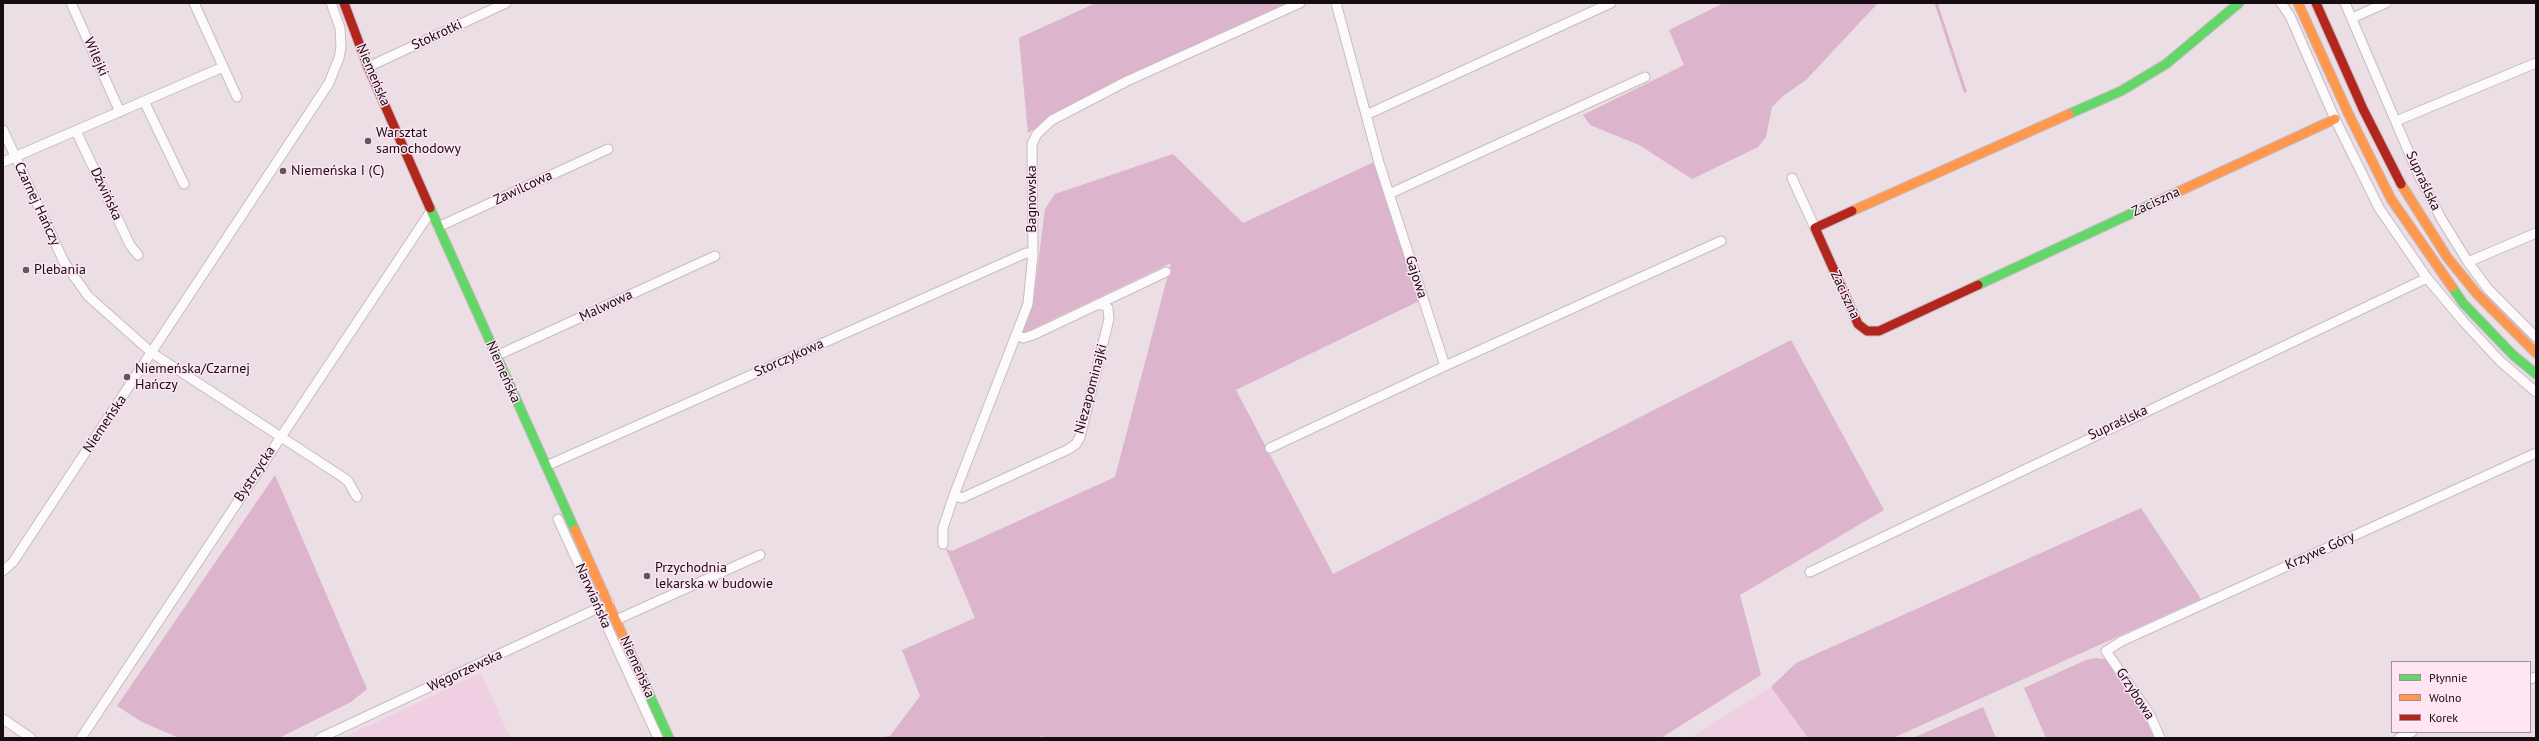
<!DOCTYPE html>
<html>
<head>
<meta charset="utf-8">
<style>
  body { margin:0 }
  #map { position:relative; width:2539px; height:741px; overflow:hidden; background:#ebdee5; font-family:"PT Sans",sans-serif }
  canvas { display:block }
  .frame { position:absolute; inset:0; border:4px solid #150d12; pointer-events:none }
  .legend { position:absolute; left:2391px; top:661px; width:140px; height:72px; box-sizing:border-box; background:#ffe5f4; border:1px solid #a18f9a; margin:0; padding:5px 7px; list-style:none; font-size:12px; color:#150d12 }
  .legend li { display:flex; align-items:center; gap:8px; height:20px }
  .legend b { width:20px; border:1px solid #a18f9a }
</style>
</head>
<body>
<div id="map">
<canvas width="2539" height="741"></canvas>
<div class="frame"></div>
<ul class="legend">
<li><b style="height:5px;background:#63d668"></b>Płynnie</li>
<li><b style="height:5px;background:#ff974d"></b>Wolno</li>
<li><b style="height:5px;background:#b3261e"></b>Korek</li>
</ul>
</div>
<script>
const context = document.querySelector('canvas').getContext('2d');
context.lineJoin = 'round';
function fill(path, color) { context.fillStyle = color; context.fill(path, 'evenodd'); }
const shape = rows => new Path2D(rows.map(r => 'M' + r).join(''));
function stroke(path, color, width, dash) { context.strokeStyle = color; context.lineWidth = width; context.lineCap = dash ? 'butt' : 'round'; context.setLineDash(dash || []); context.stroke(path); }
function write(font, color, halo, rows, align = 'center') {
  context.font = font + ' "PT Sans",sans-serif'; context.lineWidth = 3; context.setLineDash([]); context.textBaseline = 'middle'; context.strokeStyle = halo; context.fillStyle = color; for (const [text, x, y, turn = 0] of rows) {
    context.save(); context.translate(x, y); context.rotate((+turn || 0) * Math.PI / 180); context.textAlign = isNaN(turn) ? turn : align; if (halo) context.strokeText(text, 0, 0); context.fillText(text, 0, 0); context.restore();
  }
}
fill(shape([
  [481,673,510,738,343,738],
  [1771,687,1808,738,1690,738,1718,720]
]), '#efcfe1');
fill(shape([
  [1096,3,1289,3,1046,122,1028,133,1019,38],
  [1724,3,1878,3,1806,80,1783,96,1772,107,1766,137,1758,147,1692,179,1639,145,1590,125,1583,115,1684,65,1669,30],
  [1173,154,1243,223,1374,162,1419,301,1236,390,1333,574,1791,340,1884,510,1740,595,1761,675,1661,738,1044,738,1043,736,1037,738,878,738,890,736,920,696,902,650,975,618,946,549,952,551,1115,477,1171,263,1022,334,1033,304,1045,209,1055,194],
  [275,475,367,689,351,702,279,738,179,738,142,722,117,706],
  [2141,508,2201,599,1893,738,1808,738,1771,687,1796,663],
  [2095,658,2106,659,2117,671,2140,706,2154,738,2046,738,2024,688,2086,660],
  [1983,707,1996,738,1913,738]
]), '#dcb4cb');
stroke(shape([
  [1936,3,1965,91]
]), '#e0b1cd', 3);
const street = shape([
  [71,3,120,112],
  [194,3,237,97],
  [2281,3,2290,16,2335,119,2379,208,2427,278,2463,321,2500,361,2536,392],
  [2345,3,2419,176,2442,220,2468,262,2488,289,2536,337],
  [2352,18,2386,3],
  [368,67,506,3],
  [144,101,184,184],
  [1366,115,1611,3],
  [2396,121,2536,63],
  [3,130,64,262,88,296,152,353,341,476,348,481,357,497],
  [76,131,130,245,138,255],
  [3,162,223,67],
  [1792,178,1815,228],
  [1389,194,1645,77],
  [438,227,608,149],
  [2468,262,2536,233],
  [1017,335,1023,338,1033,335,1166,272],
  [496,356,715,256],
  [1445,366,1721,241],
  [1270,448,1445,366,1379,163,1336,3],
  [546,466,1026,253,1033,254],
  [954,495,962,498,1069,449,1076,444,1080,437,1109,319,1108,308,1104,305,1096,305],
  [558,519,658,738],
  [943,544,943,528,954,495,1028,304,1033,254,1032,144,1037,134,1052,120,1127,81,1300,3],
  [3,571,13,562,329,83,339,58,341,47,340,28,331,3],
  [1810,572,2427,278],
  [616,620,760,555],
  [2530,679,2536,677],
  [3,719,31,738],
  [81,738,431,211],
  [320,738,609,603],
  [2160,738,2150,715,2106,651,2122,641,2536,453],
  [2399,738,2412,732]
]);
const fast = shape([
  [2069,114,2121,91,2166,64,2239,3],
  [430,208,575,530],
  [1978,285,2169,196],
  [2452,287,2463,303,2513,355,2536,374],
  [640,674,669,738]
]);
const slow = shape([
  [2298,3,2348,113,2391,199,2452,287],
  [2401,184,2447,257,2477,294,2536,353],
  [2169,196,2335,119],
  [1852,211,2069,114],
  [575,530,640,674]
]);
const jam = shape([
  [344,3,368,67,430,208],
  [2316,3,2363,109,2401,184],
  [1852,211,1815,228,1858,324,1867,331,1879,331,1978,285]
]);
stroke(street, '#c7bcc2', 11);
stroke(fast, '#c7bcc2', 11);
stroke(slow, '#c7bcc2', 11);
stroke(jam, '#c7bcc2', 11);
stroke(street, '#fcfafb', 9);
stroke(fast, '#63d668', 9);
stroke(slow, '#ff974d', 9);
stroke(jam, '#b3261e', 9);
for (const [x, y, r, color] of [
  [368,141,4,"#60565c"],
  [283,171,4,"#60565c"],
  [26,270,4,"#60565c"],
  [127,377,4,"#60565c"],
  [647,576,4,"#60565c"]
]) { const dot = new Path2D(); dot.arc(x, y, r, 0, 2 * Math.PI); context.fillStyle = color; context.fill(dot); stroke(dot, '#ffe5f4', 1.5); }
write('14px', '#150d12', '#ffe5f4', [
  ["Stokrotki",437,35,-25],
  ["Wilejki",96,57,66],
  ["Niemeńska",373,75,67],
  ["Supraślska",2423,181,65],
  ["Zawilcowa",523,188,-25],
  ["Dźwińska",106,194,65],
  ["Bagnowska",1032,199,-90],
  ["Zaciszna",2156,202,-25],
  ["Czarnej Hańczy",37,204,65],
  ["Gajowa",1416,277,72],
  ["Zaciszna",1845,295,65],
  ["Malwowa",606,306,-25],
  ["Storczykowa",789,358,-24],
  ["Niemeńska",503,372,66],
  ["Niezapominajki",1091,389,-75],
  ["Supraślska",2118,423,-25],
  ["Niemeńska",105,424,-56],
  ["Bystrzycka",255,474,-57],
  ["Krzywe Góry",2320,551,-24],
  ["Narwiańska",593,596,66],
  ["Niemeńska",637,667,66],
  ["Węgorzewska",465,671,-25],
  ["Grzybowa",2135,694,57]
]);
write('14px', '#150d12', '#ffe5f4', [
  ["Warsztat",376,133],
  ["samochodowy",376,149],
  ["Niemeńska I (C)",291,171],
  ["Plebania",34,270],
  ["Niemeńska/Czarnej",135,369],
  ["Hańczy",135,385],
  ["Przychodnia",655,568],
  ["lekarska w budowie",655,584]
], 'left');
</script>
</body>
</html>
